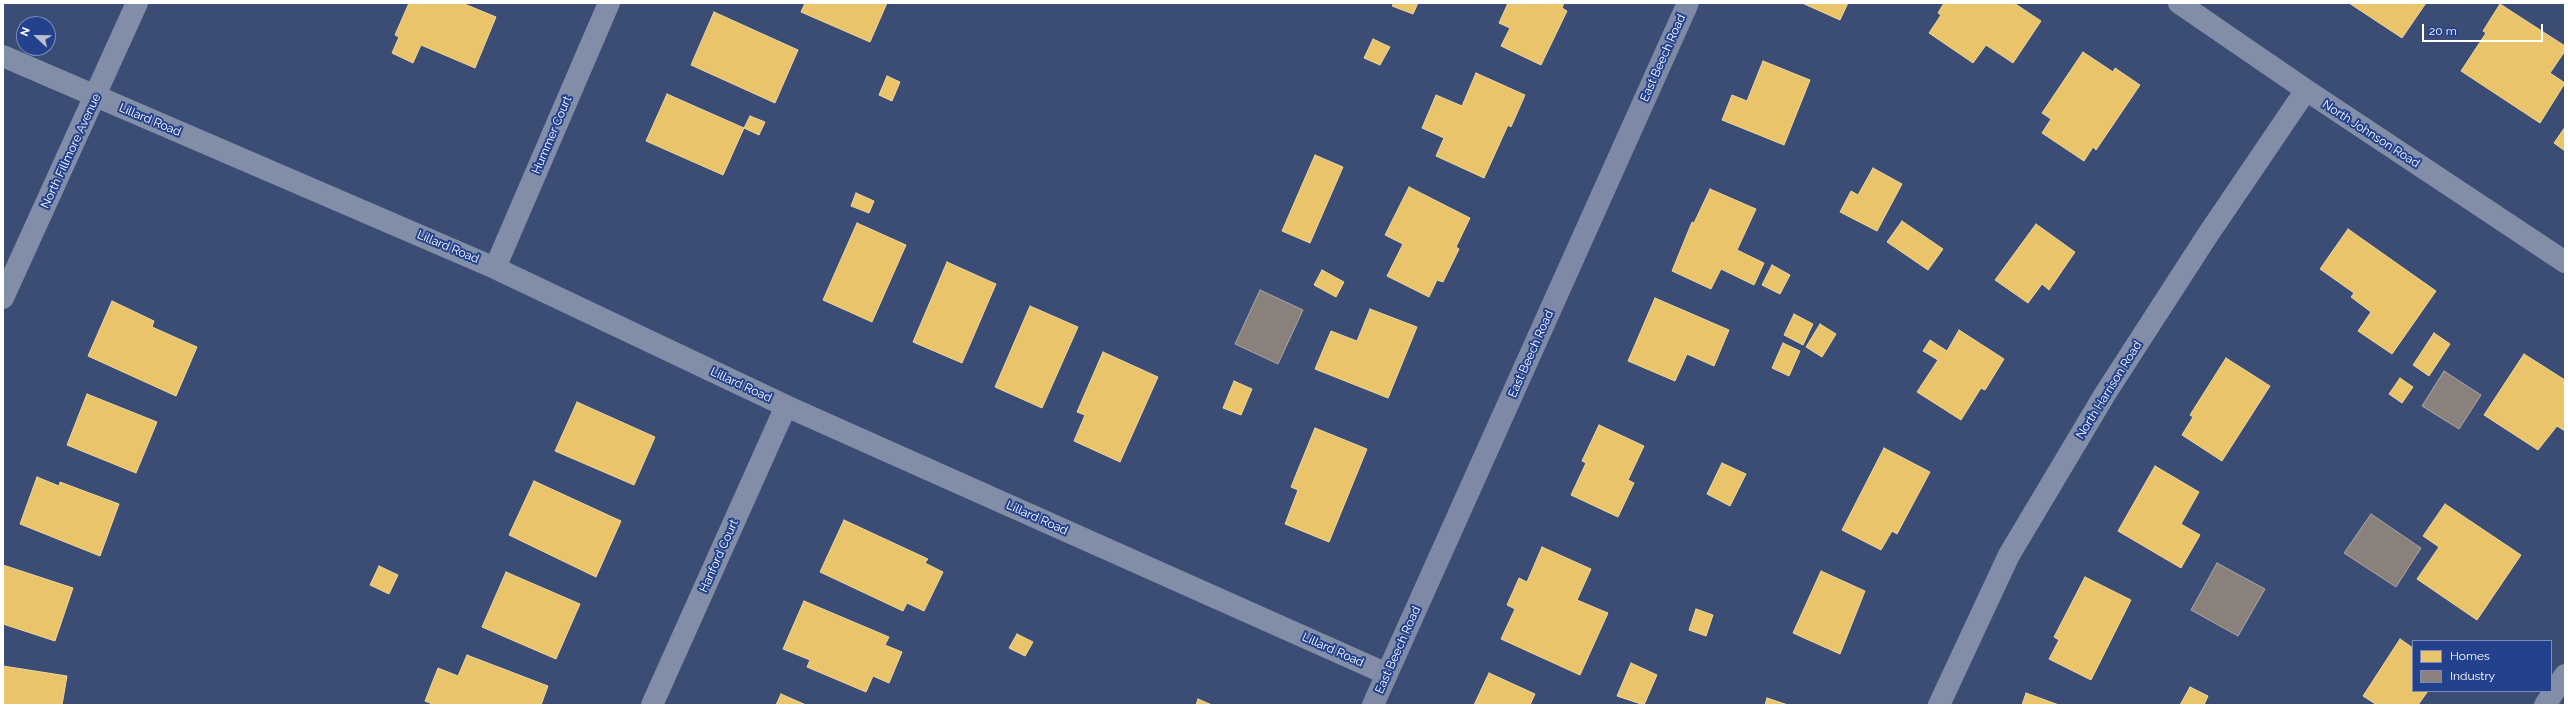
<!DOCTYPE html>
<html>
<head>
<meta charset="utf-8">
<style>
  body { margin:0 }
  #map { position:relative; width:2568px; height:708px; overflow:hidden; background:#3b4c75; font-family:Raleway,sans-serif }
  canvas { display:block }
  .frame { position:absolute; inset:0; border:4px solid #fff; pointer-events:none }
  .legend { position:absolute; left:2412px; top:640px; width:140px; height:52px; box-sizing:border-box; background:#23418d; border:1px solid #7b8dbb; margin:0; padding:5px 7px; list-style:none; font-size:12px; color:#fff }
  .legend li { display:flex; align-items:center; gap:8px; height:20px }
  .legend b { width:20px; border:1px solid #7b8dbb }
  .north { position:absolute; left:16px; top:16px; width:40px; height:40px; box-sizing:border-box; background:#23418d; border:1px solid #7b8dbb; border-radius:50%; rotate:292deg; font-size:11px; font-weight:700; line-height:16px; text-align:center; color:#fff }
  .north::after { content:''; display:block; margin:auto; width:14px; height:18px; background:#bac0cf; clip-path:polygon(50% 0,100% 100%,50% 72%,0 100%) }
  .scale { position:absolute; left:2422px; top:24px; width:121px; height:18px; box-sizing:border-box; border:2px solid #fff; border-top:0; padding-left:5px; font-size:12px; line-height:14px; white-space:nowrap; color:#fff; -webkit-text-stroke:3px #23418d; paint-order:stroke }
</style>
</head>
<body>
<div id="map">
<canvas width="2568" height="708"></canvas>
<div class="frame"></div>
<ul class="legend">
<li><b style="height:11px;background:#e9c46a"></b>Homes</li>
<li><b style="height:11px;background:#8a817c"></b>Industry</li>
</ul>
<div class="north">N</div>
<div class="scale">20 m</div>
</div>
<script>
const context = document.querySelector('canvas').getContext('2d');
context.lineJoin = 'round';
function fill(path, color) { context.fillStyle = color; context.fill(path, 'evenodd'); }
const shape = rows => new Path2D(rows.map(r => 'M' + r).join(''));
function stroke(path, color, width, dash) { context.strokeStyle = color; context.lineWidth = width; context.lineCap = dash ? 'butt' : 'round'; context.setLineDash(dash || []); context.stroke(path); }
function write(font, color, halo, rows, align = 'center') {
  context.font = font + ' Raleway,sans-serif'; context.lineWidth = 4; context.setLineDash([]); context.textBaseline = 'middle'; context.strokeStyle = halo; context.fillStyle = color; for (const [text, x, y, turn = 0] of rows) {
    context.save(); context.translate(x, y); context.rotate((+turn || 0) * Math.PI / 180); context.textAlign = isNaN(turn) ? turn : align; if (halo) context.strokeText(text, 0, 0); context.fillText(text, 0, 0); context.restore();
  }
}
const homes = shape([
  [409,3,462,3,496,17,475,68,421,45,413,63,392,53,399,37,395,35,409,3],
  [805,3,887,3,870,42,801,12,805,3],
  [1394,3,1418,3,1413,14,1392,6,1394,3],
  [1508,3,1564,3,1562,8,1567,11,1541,65,1501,46,1510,28,1499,23,1508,3],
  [1802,3,1848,3,1840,20,1802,3],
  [1944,3,2014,3,2041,21,2013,63,1986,45,1973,63,1929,33,1941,15,1938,13,1944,3],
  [2349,3,2426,3,2402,38,2349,3],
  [2500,4,2565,46,2565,51,2550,73,2565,83,2540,123,2461,71,2486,33,2483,31,2500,4],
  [714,12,798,50,775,103,691,65,714,12],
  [1373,39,1390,47,1380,65,1364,58,1373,39],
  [2083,52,2113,72,2115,68,2140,85,2096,150,2093,147,2084,161,2042,133,2051,119,2042,113,2083,52],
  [1763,61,1810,80,1784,145,1722,120,1732,95,1747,101,1763,61],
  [1476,73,1525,95,1511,127,1508,125,1484,178,1436,156,1444,138,1422,128,1436,95,1462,106,1476,73],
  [887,76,900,82,892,101,879,95,887,76],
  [667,94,744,128,723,175,646,141,667,94],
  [750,116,765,122,759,135,744,128,750,116],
  [2565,127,2565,151,2554,143,2565,127],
  [1315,155,1343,167,1310,243,1282,231,1315,155],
  [1873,168,1902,184,1877,231,1840,212,1851,191,1858,195,1873,168],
  [1409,187,1470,218,1456,247,1459,249,1443,282,1437,280,1429,297,1387,276,1403,244,1385,235,1409,187],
  [1710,189,1756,209,1737,250,1764,263,1754,285,1721,269,1711,289,1672,271,1692,222,1694,223,1710,189],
  [856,193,874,201,869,213,851,206,856,193],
  [1902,221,1943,249,1928,270,1887,242,1902,221],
  [857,223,906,245,872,322,823,300,857,223],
  [2036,224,2075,252,2049,290,2042,284,2028,303,1995,280,2036,224],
  [2348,229,2436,291,2392,354,2358,331,2371,312,2351,297,2354,293,2320,269,2348,229],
  [947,262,996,284,962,363,913,342,947,262],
  [1772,265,1790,275,1780,294,1762,285,1772,265],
  [1322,270,1344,282,1336,297,1314,285,1322,270],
  [1655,298,1729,330,1714,366,1687,354,1675,381,1628,361,1655,298],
  [112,301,154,321,152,327,197,347,176,396,88,356,112,301],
  [1030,306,1078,327,1042,408,995,387,1030,306],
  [1370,309,1417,327,1388,398,1315,369,1331,331,1357,341,1370,309],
  [1794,314,1813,324,1803,345,1784,335,1794,314],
  [1820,324,1836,334,1822,357,1806,347,1820,324],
  [1959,330,2004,359,1985,390,1981,388,1961,420,1917,392,1938,360,1923,351,1930,340,1947,351,1959,330],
  [2434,333,2450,344,2429,376,2413,365,2434,333],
  [1783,343,1800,351,1789,376,1772,368,1783,343],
  [1103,352,1158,377,1120,462,1074,441,1085,415,1077,412,1103,352],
  [2524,354,2565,380,2565,431,2557,426,2538,450,2484,415,2524,354],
  [2226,358,2270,386,2222,461,2182,435,2193,417,2190,415,2226,358],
  [2400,378,2413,387,2402,403,2389,394,2400,378],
  [1234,381,1252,389,1241,415,1223,408,1234,381],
  [87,394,157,422,136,473,67,445,87,394],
  [577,402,655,437,634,485,555,451,577,402],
  [1599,425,1644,446,1628,480,1634,483,1618,517,1571,495,1586,463,1582,461,1599,425],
  [1315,428,1367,449,1329,542,1285,524,1298,490,1291,487,1315,428],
  [1884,448,1930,472,1897,534,1892,531,1881,550,1842,530,1884,448],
  [1722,463,1746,474,1730,506,1707,494,1722,463],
  [2155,466,2199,492,2181,524,2200,535,2181,568,2118,531,2155,466],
  [37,477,59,486,60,482,119,504,100,556,20,524,37,477],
  [534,481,621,521,596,577,509,535,534,481],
  [2445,504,2521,555,2477,620,2417,579,2439,547,2423,536,2445,504],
  [844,520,928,559,925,563,943,572,924,611,907,603,903,611,820,572,844,520],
  [1542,547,1591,569,1577,600,1608,613,1580,675,1501,639,1515,609,1507,605,1519,578,1527,582,1542,547],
  [3,565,73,588,55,641,3,624,3,565],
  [379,566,398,575,389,594,370,585,379,566],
  [1821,571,1865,591,1840,654,1793,633,1821,571],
  [506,572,580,604,556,659,482,627,506,572],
  [2085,577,2131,600,2091,680,2049,659,2059,640,2054,637,2085,577],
  [804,601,889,637,885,645,902,652,889,683,873,676,866,692,807,667,810,660,783,649,804,601],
  [1696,609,1713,615,1706,636,1689,630,1696,609],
  [1017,634,1033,642,1025,656,1009,648,1017,634],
  [2400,639,2413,648,2413,691,2428,691,2418,705,2377,705,2363,696,2400,639],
  [467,655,548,686,541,705,435,705,425,701,438,668,458,676,467,655],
  [1631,663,1657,675,1644,705,1617,696,1631,663],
  [3,666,67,676,62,705,3,705,3,666],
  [1489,673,1535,694,1530,705,1474,705,1489,673],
  [2190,687,2208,696,2204,705,2180,705,2190,687],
  [2026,693,2059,705,2022,705,2026,693],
  [781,694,806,705,776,705,781,694],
  [1767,698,1788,705,1765,705,1767,698],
  [1198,699,1212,705,1196,705,1198,699]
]);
fill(homes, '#e9c46a');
stroke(homes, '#f0d697', 1);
const industry = shape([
  [1260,290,1303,310,1278,364,1235,344,1260,290],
  [2444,371,2481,395,2459,429,2422,406,2444,371],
  [2371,514,2421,548,2396,587,2344,553,2371,514],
  [2217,563,2265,589,2238,636,2191,610,2217,563]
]);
fill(industry, '#8a817c');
stroke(industry, '#ada7a3', 1);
stroke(shape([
  [2179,3,2306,90,2565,262],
  [3,56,495,268,786,406,1387,674],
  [495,268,609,3],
  [3,298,137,3],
  [652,705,786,406],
  [1939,705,2009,555,2105,394,2207,236,2306,90],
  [2545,705,2565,675]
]), '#828da8', 22);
stroke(shape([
  [1373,705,1688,3]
]), '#7e89a5', 22);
write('12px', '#fff', '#23418d', [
  ["East Beech Road",1663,58,-66],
  ["Lillard Road",150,120,23],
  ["North Johnson Road",2371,134,33],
  ["Hummer Court",552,135,-67],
  ["North Fillmore Avenue",71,151,-65],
  ["Lillard Road",448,247,23],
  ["East Beech Road",1531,354,-66],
  ["Lillard Road",741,385,25],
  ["North Harrison Road",2109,390,-58],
  ["Lillard Road",1037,518,24],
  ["Hanford Court",719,556,-66],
  ["Lillard Road",1333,650,24],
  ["East Beech Road",1398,650,-66]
]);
</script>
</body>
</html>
